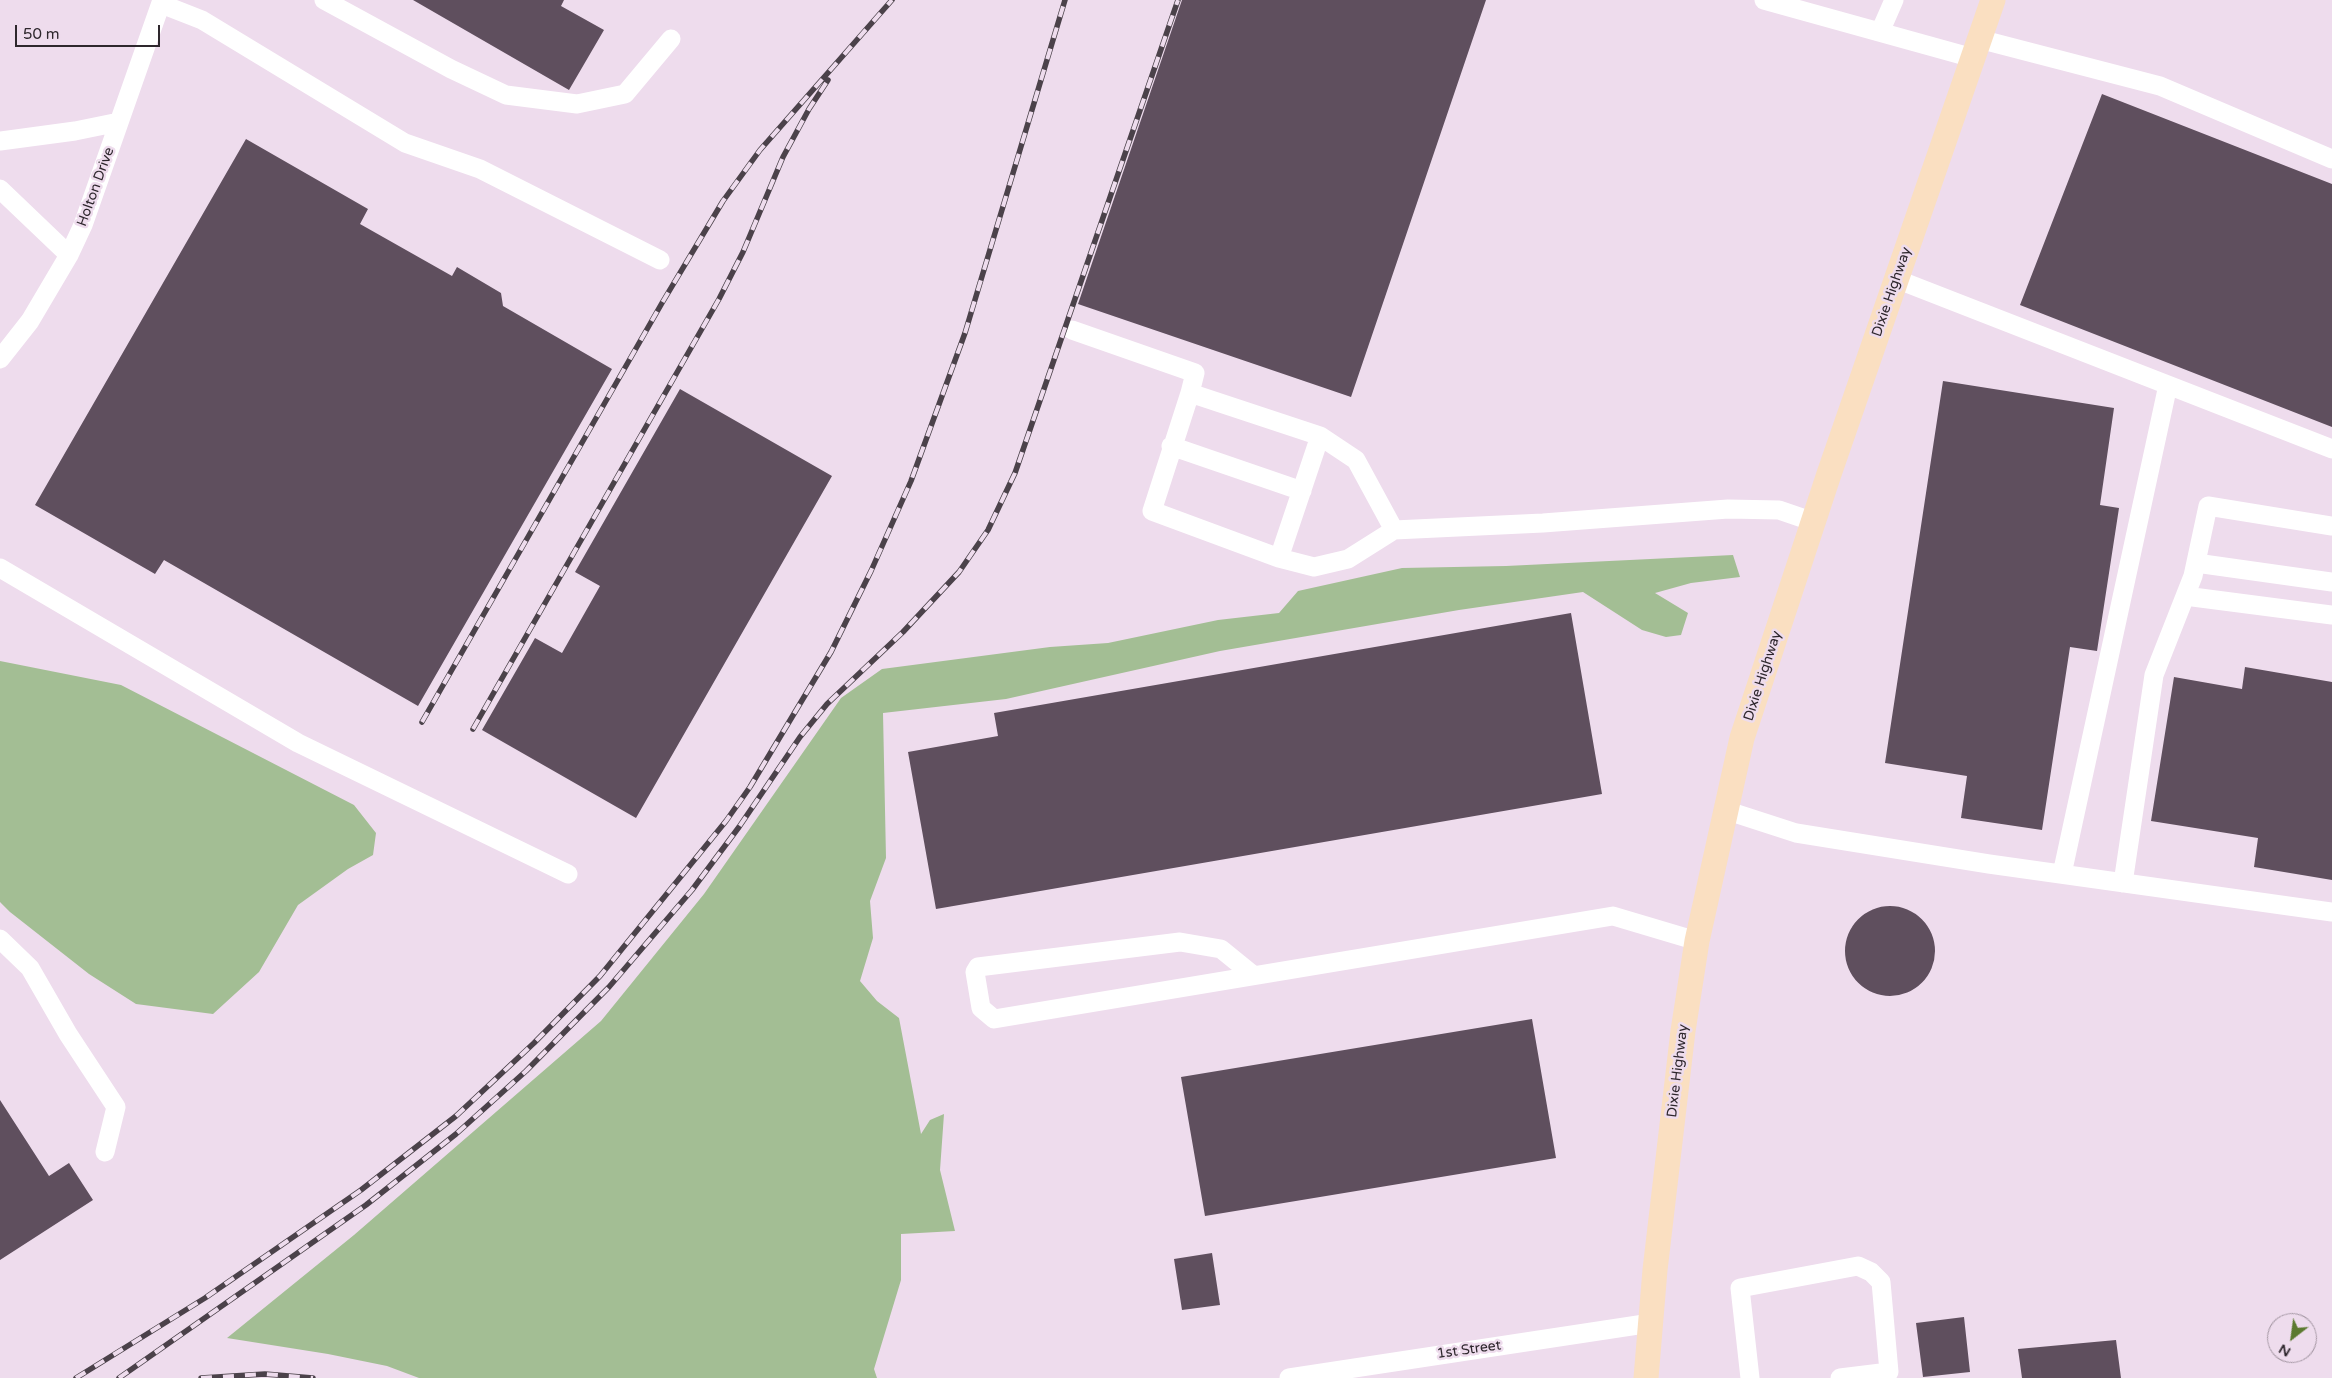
<!DOCTYPE html>
<html>
<head>
<meta charset="utf-8">
<style>
  body { margin:0 }
  #map { position:relative; width:2332px; height:1378px; overflow:hidden; background:#eedced; font-family:"Varela Round",sans-serif }
  canvas { display:block }
  .north { position:absolute; left:2267px; top:1313px; width:50px; height:50px; box-sizing:border-box; background:#eedced; border:1px solid #a194a0; border-radius:50%; rotate:210deg; font-size:14px; font-weight:700; line-height:20px; text-align:center; color:#2e272d }
  .north::after { content:''; display:block; margin:auto; width:18px; height:22px; background:#5c7a30; clip-path:polygon(50% 0,100% 100%,50% 72%,0 100%) }
  .scale { position:absolute; left:15px; top:25px; width:145px; height:22px; box-sizing:border-box; border:2px solid #2e272d; border-top:0; padding-left:6px; font-size:15px; line-height:18px; white-space:nowrap; color:#2e272d; -webkit-text-stroke:4px #eedced; paint-order:stroke }
</style>
</head>
<body>
<div id="map">
<canvas width="2332" height="1378"></canvas>
<div class="north">N</div>
<div class="scale">50 m</div>
</div>
<script>
const context = document.querySelector('canvas').getContext('2d');
context.lineJoin = 'round';
function fill(path, color) { context.fillStyle = color; context.fill(path, 'evenodd'); }
const shape = rows => new Path2D(rows.map(r => 'M' + r).join(''));
function stroke(path, color, width, dash) { context.strokeStyle = color; context.lineWidth = width; context.lineCap = dash ? 'butt' : 'round'; context.setLineDash(dash || []); context.stroke(path); }
function write(font, color, halo, rows, align = 'center') {
  context.font = font + ' "Varela Round",sans-serif'; context.lineWidth = 5; context.setLineDash([]); context.textBaseline = 'middle'; context.strokeStyle = halo; context.fillStyle = color; for (const [text, x, y, turn = 0] of rows) {
    context.save(); context.translate(x, y); context.rotate((+turn || 0) * Math.PI / 180); context.textAlign = isNaN(turn) ? turn : align; if (halo) context.strokeText(text, 0, 0); context.fillText(text, 0, 0); context.restore();
  }
}
fill(shape([
  [1733,555,1740,577,1691,583,1655,593,1688,613,1681,635,1666,637,1642,630,1583,592,1459,610,1220,651,1006,699,883,713,886,858,870,901,873,938,860,981,877,1001,899,1018,921,1134,930,1120,944,1114,940,1170,955,1231,901,1234,901,1280,874,1369,877,1378,419,1378,387,1366,328,1354,227,1338,354,1235,601,1021,704,894,841,698,882,669,1050,647,1108,643,1218,620,1279,613,1298,591,1402,568,1506,566],
  [0,661,121,685,354,805,376,833,373,855,348,869,298,905,259,972,213,1014,136,1004,89,974,10,912,0,902]
]), '#a3be94');
fill(shape([
  [413,0,564,0,561,6,604,30,569,90],
  [1182,0,1486,0,1351,397,1078,304],
  [2102,94,2332,184,2332,427,2020,305],
  [246,139,368,209,360,224,452,276,457,267,501,293,503,306,612,369,418,706,164,560,155,574,35,505],
  [1943,381,2114,408,2100,505,2119,508,2097,651,2070,647,2042,830,1961,818,1967,776,1885,763],
  [680,389,832,476,636,818,482,730,535,638,562,653,600,586,575,572],
  [1571,613,1602,794,936,909,908,752,998,736,994,713],
  [2245,667,2332,682,2332,880,2254,867,2258,838,2151,821,2174,677,2242,689],
  '1845 951a45 45 0 1 1 90 0a45 45 0 1 1-90 0Z',
  [1532,1019,1556,1158,1205,1216,1181,1077],
  [0,1100,49,1176,69,1163,93,1200,0,1260],
  [1212,1253,1220,1305,1182,1310,1174,1259],
  [1964,1317,1970,1372,1923,1377,1916,1323],
  [2116,1340,2121,1378,2022,1378,2018,1349]
]), '#5f4f5e');
stroke(shape([
  [324,0,451,69,506,95,577,104,625,94,671,39],
  [1764,0,1973,58],
  [161,4,202,20,405,143,480,169,660,260],
  [1880,32,1894,0],
  [1979,39,2160,86,2332,159],
  [0,141,75,131,119,122],
  [0,189,69,255],
  [1896,279,2332,449],
  [1072,330,1195,373,1190,393],
  [0,359,30,321,69,255,83,225,162,0],
  [1171,446,1302,491],
  [1394,530,1356,460,1320,436,1190,393,1152,511,1279,558,1314,567,1348,559,1394,530,1543,523,1728,509,1779,510,1814,522],
  [1279,558,1320,436],
  [2196,563,2332,582],
  [0,568,298,743,568,874],
  [2185,596,2332,615],
  [1725,810,1796,833,1989,864,2332,912],
  [2062,874,2168,385],
  [2123,883,2154,675,2193,576,2208,506,2332,526],
  [0,939,30,968,68,1034,116,1107,105,1152],
  [1253,975,1221,949,1180,942,978,967,975,972,981,1008,994,1019,1613,916,1697,941],
  [1289,1378,1651,1323],
  [1750,1378,1740,1288,1858,1266,1871,1272,1881,1282,1889,1372,1840,1378]
]), '#fff', 19);
stroke(shape([
  [1646,1378,1655,1270,1683,1031,1697,941,1742,738,1829,474,1993,0]
]), '#fadfc1', 25);
const rail = shape([
  [422,722,662,303,723,201,760,150,892,0],
  [473,729,719,299,743,252,783,157,809,109,828,80],
  [76,1378,205,1298,361,1190,456,1116,534,1043,600,976,726,821,750,787,831,652,871,571,911,481,965,333,1065,0],
  [119,1378,366,1205,456,1134,526,1071,609,987,692,890,739,827,800,737,827,704,903,632,959,572,988,530,1015,473,1178,0],
  [201,1378,265,1374,313,1378]
]);
stroke(rail, '#4b424a', 5.5);
stroke(rail, '#eedced', 4, [11]);
write('14px', '#2e272d', '#eedced', [
  ["Holton Drive",96,187,-70],
  ["Dixie Highway",1892,292,-71],
  ["Dixie Highway",1763,676,-72],
  ["Dixie Highway",1678,1071,-83],
  ["1st Street",1469,1350,-8]
]);
</script>
</body>
</html>
